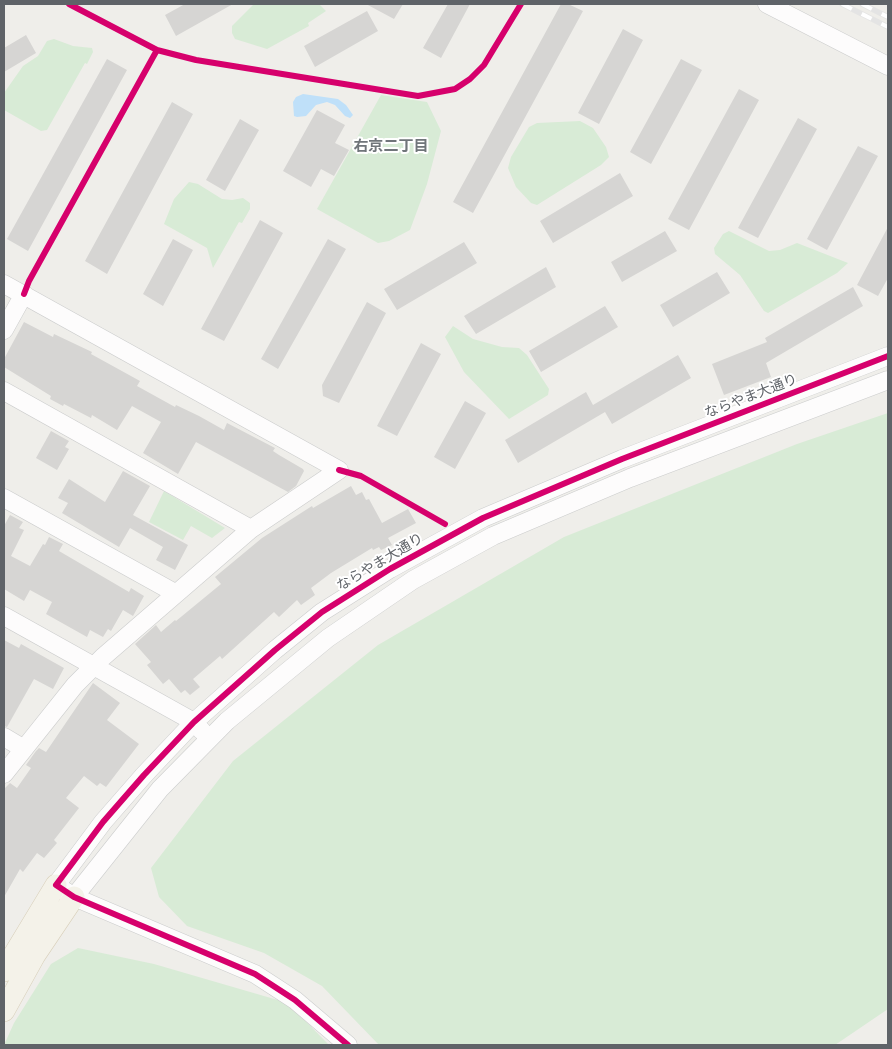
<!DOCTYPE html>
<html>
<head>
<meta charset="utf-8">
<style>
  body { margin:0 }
  #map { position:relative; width:892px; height:1049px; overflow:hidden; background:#efeeea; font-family:"Asap Condensed",sans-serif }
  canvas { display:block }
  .frame { position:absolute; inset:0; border:5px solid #5f6368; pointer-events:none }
</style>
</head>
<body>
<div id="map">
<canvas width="892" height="1049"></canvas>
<div class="frame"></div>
</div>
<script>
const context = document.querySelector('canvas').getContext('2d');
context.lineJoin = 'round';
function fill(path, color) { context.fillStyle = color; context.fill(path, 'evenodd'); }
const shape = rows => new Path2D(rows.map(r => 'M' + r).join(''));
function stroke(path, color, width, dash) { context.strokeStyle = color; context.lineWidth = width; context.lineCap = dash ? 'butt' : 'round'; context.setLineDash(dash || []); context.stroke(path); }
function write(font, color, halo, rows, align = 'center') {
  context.font = font + ' "Asap Condensed","Noto Sans JP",sans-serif'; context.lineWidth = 4; context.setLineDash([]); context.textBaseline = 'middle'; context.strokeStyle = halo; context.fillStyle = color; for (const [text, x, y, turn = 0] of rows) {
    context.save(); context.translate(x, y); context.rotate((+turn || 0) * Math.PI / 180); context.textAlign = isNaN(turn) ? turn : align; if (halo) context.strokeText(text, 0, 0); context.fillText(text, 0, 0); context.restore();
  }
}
fill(shape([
  [254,4,319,4,326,11,308,23,309,26,267,49,235,39,232,33,232,26],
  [54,39,73,46,92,48,93,52,87,64,85,63,47,130,41,131,4,110,4,93,23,66,38,56,47,41],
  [381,95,427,102,441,131,427,184,410,230,389,241,378,243,317,209],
  [580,121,593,128,606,147,609,157,601,165,537,205,531,203,516,187,508,168,511,157,529,127,537,123],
  [189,182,198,184,222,199,232,200,243,198,250,203,250,209,242,223,239,222,213,268,207,248,164,224,174,199],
  [729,231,769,251,780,250,797,243,848,263,837,273,768,313,764,311,740,275,715,254,714,248,723,234],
  [453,326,473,339,502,347,519,348,527,355,549,389,548,395,509,419,464,372,445,337],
  [888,413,888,1009,835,1045,379,1045,322,986,264,953,187,926,159,897,151,868,233,761,378,645,564,537,797,444],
  [164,491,225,528,212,538,191,526,183,540,149,522],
  [78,948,154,964,288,1003,329,1045,4,1045,14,1023,51,964]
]), '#d8ebd6');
fill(shape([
  [303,94,338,99,346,105,353,115,350,118,345,116,335,105,327,102,316,105,306,116,297,117,294,116,293,102,296,97]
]), '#bfe0f9');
fill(shape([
  [185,4,233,4,176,36,165,15],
  [366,4,403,4,394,19],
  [448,4,470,4,441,58,423,48],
  [561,4,568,4,583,11,473,213,453,202],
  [367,11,378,31,315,67,304,46],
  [623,29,643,40,599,124,578,113],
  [26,35,36,53,4,72,4,48],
  [107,59,127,70,28,251,7,239],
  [681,59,702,70,651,164,630,152],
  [739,89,759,100,689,230,668,219],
  [172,102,193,114,107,274,85,261],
  [317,110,345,125,335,143,349,150,334,176,321,169,311,187,283,171],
  [798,118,817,129,758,238,738,228],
  [240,119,259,130,225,191,206,180],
  [858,146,878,156,827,250,807,239],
  [620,173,633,196,553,243,540,221],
  [260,220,283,233,224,341,201,329],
  [888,227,888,278,878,296,857,285],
  [665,231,677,251,622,282,611,262],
  [173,239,193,250,163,306,143,294],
  [328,239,346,249,278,369,261,359],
  [464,242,477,263,397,310,384,289],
  [546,267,556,287,476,334,464,316],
  [717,272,730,293,673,327,660,305],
  [853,287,863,306,766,363,771,377,724,395,712,364,767,342,765,338],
  [367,302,386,313,339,403,323,396,322,385],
  [605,306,618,327,541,372,529,351],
  [24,322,53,337,54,334,92,352,91,354,140,381,137,386,175,407,176,405,199,416,224,430,227,423,275,448,273,451,279,455,303,469,304,471,296,486,288,492,196,442,178,474,143,453,161,422,132,406,117,430,92,415,91,418,64,404,63,406,50,399,51,396,4,367,4,359],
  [421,343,441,354,397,436,377,426],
  [678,355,691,378,612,424,605,412,518,463,505,440,586,392,593,405],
  [465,401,486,413,455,469,434,457],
  [51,431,69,441,65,447,69,449,57,470,36,458],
  [123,471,150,486,133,515,188,545,175,570,156,560,163,547,130,528,119,547,62,513,68,503,58,498,69,479,105,502],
  [351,486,356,495,362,492,366,500,369,499,382,523,408,509,416,523,388,538,392,545,381,550,379,547,373,550,372,548,331,573,311,588,315,595,301,605,297,600,279,617,274,612,222,659,220,656,193,679,200,687,190,695,185,690,181,693,169,679,163,684,147,665,151,662,135,644,156,625,161,632,175,620,176,621,221,584,215,577,262,538,312,506,313,508],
  [10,515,23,522,19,528,24,530,11,556,30,566,43,544,45,545,49,537,63,544,59,551,129,592,131,588,144,596,133,616,123,610,111,631,108,629,103,637,90,630,87,637,46,614,52,602,30,590,24,601,4,589,4,526],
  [4,640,19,648,21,644,64,668,53,689,34,679,7,727,4,726],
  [93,683,120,703,107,720,139,744,106,787,100,783,97,786,84,776,66,798,79,808,54,840,57,843,44,858,37,853,23,872,20,869,4,897,4,789,10,783,17,788,31,768,26,765,36,751,39,748,46,752]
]), '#d6d5d3');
const minor = shape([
  [767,4,888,66],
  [4,284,339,470,251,529,103,657,75,685,4,774],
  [4,330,24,294],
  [4,391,251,529],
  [4,498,175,593],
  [4,616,194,722,202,731],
  [4,737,24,749],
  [74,897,160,789,227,721,328,638,413,580,493,536,630,478,888,380],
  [348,1045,295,1000,255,974,74,897,56,885,103,822,144,775,194,722,275,650,322,612,390,569,483,518,622,459,888,356]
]);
const major = shape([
  [4,971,56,885],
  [4,1011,35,955,74,897]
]);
stroke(minor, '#cbcccc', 19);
stroke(major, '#d7ceb8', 22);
stroke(minor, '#fdfcfc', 18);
stroke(major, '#f4f2e9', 21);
const rail = shape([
  [842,4,888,27],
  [862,4,888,17]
]);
stroke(rail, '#e4e4e4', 5.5);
stroke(rail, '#fff', 4, [11]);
stroke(shape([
  [69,4,157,50,196,60,418,96,455,89,470,79,484,65,521,4],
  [24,294,29,281,157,50],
  [339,470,361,476,445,524],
  [348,1045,295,1000,255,974,74,897,56,885,103,822,144,775,194,722,275,650,322,612,390,569,483,518,622,459,888,356]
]), '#d6006c', 6);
write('14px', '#5f6368', '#fff', [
  ["ならやま大通り",751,396,-21],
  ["ならやま大通り",380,562,-31]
]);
write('bold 15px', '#70757a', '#fff', [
  ["右京二丁目",391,146]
]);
</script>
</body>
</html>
